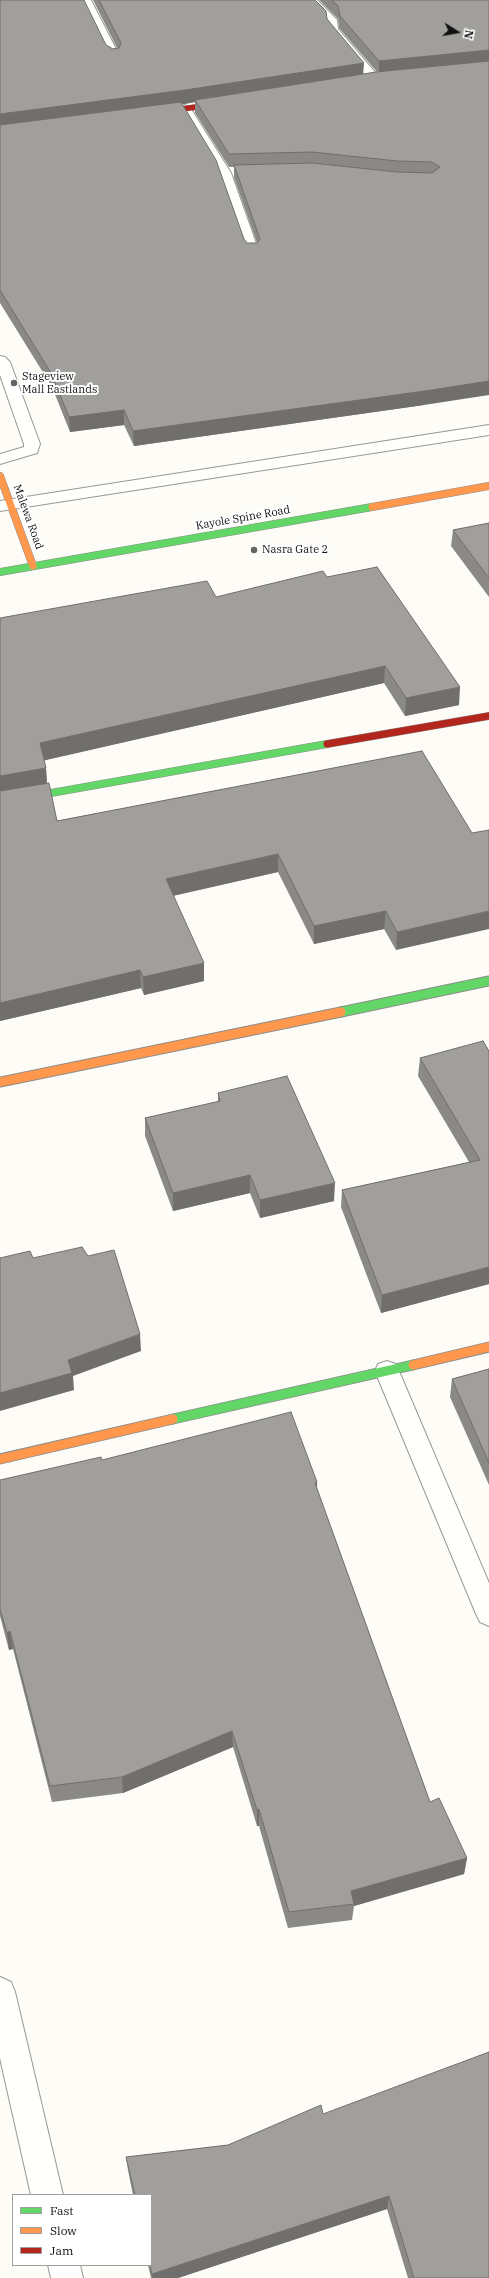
<!DOCTYPE html>
<html>
<head>
<meta charset="utf-8">
<style>
  body { margin:0 }
  #map { position:relative; width:489px; height:2278px; overflow:hidden; background:#fdfcf7; font-family:"IBM Plex Serif",serif }
  canvas { display:block }
  .legend { position:absolute; left:12px; top:2194px; width:140px; height:72px; box-sizing:border-box; background:#fff; border:1px solid #a0a0a0; margin:0; padding:5px 7px; list-style:none; font-size:12px; color:#111 }
  .legend li { display:flex; align-items:center; gap:8px; height:20px }
  .legend b { width:20px; border:1px solid #a0a0a0 }
  .north { position:absolute; left:437px; top:12px; width:40px; height:40px; -webkit-text-stroke:3px #fff; paint-order:stroke; rotate:101deg; font-size:11px; font-weight:700; line-height:16px; text-align:center; color:#111 }
  .north::after { content:''; display:block; margin:auto; width:14px; height:18px; background:#111; clip-path:polygon(50% 0,100% 100%,50% 72%,0 100%) }
</style>
</head>
<body>
<div id="map">
<canvas width="489" height="2278"></canvas>
<ul class="legend">
<li><b style="height:5px;background:#63d668"></b>Fast</li>
<li><b style="height:5px;background:#ff974d"></b>Slow</li>
<li><b style="height:5px;background:#b3261e"></b>Jam</li>
</ul>
<div class="north">N</div>
</div>
<script>
const context = document.querySelector('canvas').getContext('2d');
context.lineJoin = 'round';
const shape = rows => new Path2D(rows.map(r => 'M' + r).join(''));
function stroke(path, color, width, dash) { context.strokeStyle = color; context.lineWidth = width; context.lineCap = dash ? 'butt' : 'round'; context.setLineDash(dash || []); context.stroke(path); }
function fill(path, color) { context.fillStyle = color; context.fill(path, 'evenodd'); }
function write(font, color, halo, rows, align = 'center') {
  context.font = font + ' "IBM Plex Serif",serif'; context.lineWidth = 4; context.setLineDash([]); context.textBaseline = 'middle'; context.strokeStyle = halo; context.fillStyle = color; for (const [text, x, y, turn = 0] of rows) {
    context.save(); context.translate(x, y); context.rotate((+turn || 0) * Math.PI / 180); context.textAlign = isNaN(turn) ? turn : align; if (halo) context.strokeText(text, 0, 0); context.fillText(text, 0, 0); context.restore();
  }
}
const lane = shape([
  [0,356,5,357,10,362,40,444,37,453,0,464,0,454,24,447,24,444,0,375,0,356],
  [489,425,489,435,0,511,0,501,489,425]
]);
const street = shape([
  [79,0,91,0,120,57,118,60,114,61,108,57,79,0],
  [304,0,317,0,337,20,338,29,379,77,381,80,379,83,371,83,328,31,327,23,304,0],
  [185,105,191,109,231,173,259,252,257,255,247,255,245,252,217,173,179,109,185,105],
  [387,1361,396,1364,399,1371,489,1583,489,1626,480,1622,476,1614,375,1371,378,1364,387,1361],
  [0,1977,11,1982,15,1992,63,2195,31,2195,0,2058,0,1977],
  [48,2265,80,2265,83,2278,51,2278,48,2265]
]);
const fastFar1 = shape([
  [0,572,372,507],
  [0,802,327,744]
]);
const fast = shape([
  [341,1012,489,981],
  [173,1419,413,1365]
]);
const slowFar1 = shape([
  [0,476,33,566],
  [372,507,489,486]
]);
const slow = shape([
  [0,1082,341,1012],
  [413,1365,489,1347],
  [0,1459,173,1419]
]);
const jamFar1 = shape([
  [155,113,224,103]
]);
const jam = shape([
  [327,744,489,716]
]);
stroke(lane, '#979795', 2);
stroke(street, '#979795', 2);
stroke(fastFar1, '#8e8d8b', 8);
stroke(fast, '#8e8d8b', 11);
stroke(slowFar1, '#8e8d8b', 8);
stroke(slow, '#8e8d8b', 11);
stroke(jamFar1, '#8e8d8b', 6);
stroke(jam, '#8e8d8b', 8);
fill(lane, '#fffffe');
fill(street, '#fffffe');
stroke(fastFar1, '#63d668', 7);
stroke(fast, '#63d668', 9);
stroke(slowFar1, '#ff974d', 7);
stroke(slow, '#ff974d', 9);
stroke(jamFar1, '#b3261e', 5.5);
stroke(jam, '#b3261e', 7);
fill(shape([
  [0,0,106,45,113,49,117,48,93,0,315,0,364,74,377,72,339,28,338,19,319,0,489,0,424,405,134,446,124,425,70,432,52,387,0,303],
  [195,102,195,113,229,167,234,167,234,178,257,243,247,243,244,239,182,104],
  [489,523,489,597,451,546,453,530],
  [327,577,459,705,405,716,384,683,44,760,46,768,47,783,57,821,422,751,396,950,384,929,314,944,278,872,173,896,204,981,144,995,141,988,0,1021,0,618,216,597],
  [489,1051,489,1284,381,1313,341,1207,342,1190,469,1162,418,1076,420,1058],
  [218,1093,334,1201,260,1218,250,1193,173,1211,145,1136,145,1118,218,1102],
  [489,1369,489,1485,450,1397,452,1379],
  [102,1460,317,1490,430,1802,467,1858,464,1874,354,1906,352,1920,288,1928,259,1826,257,1826,233,1747,123,1793,52,1802,13,1649,9,1650,0,1616,0,1480],
  [323,2114,489,2278,408,2278,387,2209,178,2278,151,2278,148,2265,151,2265,151,2195,133,2195,128,2170,126,2157,228,2145]
]), '#8a8986');
fill(shape([
  [489,50,489,63,379,74,379,61],
  [364,63,363,76,195,100,195,102,185,104,0,128,0,114],
  [489,381,489,395,424,405,134,446,133,431],
  [124,410,124,425,70,432,69,417],
  [385,666,384,683,42,761,40,743],
  [460,687,459,705,405,716,406,698],
  [46,768,47,786,0,794,0,776],
  [278,854,278,872,167,897,166,879],
  [386,911,384,929,314,944,314,926],
  [489,911,489,929,396,950,397,932],
  [204,963,204,981,144,995,143,977],
  [140,970,141,988,0,1021,0,1003],
  [250,1175,250,1193,173,1211,173,1193],
  [335,1183,334,1201,260,1218,260,1200],
  [489,1267,489,1284,381,1313,382,1295],
  [140,1334,141,1351,73,1376,74,1390,0,1411,0,1393,68,1360],
  [317,1482,317,1500,315,1483],
  [10,1631,13,1649,9,1650,7,1633],
  [232,1731,233,1747,123,1793,122,1777],
  [259,1809,259,1826,257,1826,257,1810],
  [467,1858,464,1874,354,1906,351,1891],
  [389,2196,387,2209,178,2278,152,2278,152,2274]
]), '#716f6d');
const building = shape([
  [0,0,84,0,106,45,113,49,119,48,121,43,99,0,315,0,326,11,327,19,364,63,185,90,0,114,0,0],
  [332,0,489,0,489,50,379,61,340,16,338,6,332,0],
  [489,61,489,381,425,391,133,431,124,410,69,417,51,373,0,290,0,125,181,102,216,160,244,239,247,243,257,243,260,239,234,165,312,163,397,172,432,173,440,167,432,162,397,161,312,152,229,154,195,100,376,72,489,61],
  [489,523,489,578,453,530,489,523],
  [377,567,460,687,406,698,385,666,40,743,46,768,0,776,0,618,207,581,216,597,323,571,327,577,377,567],
  [422,751,472,833,489,830,489,911,397,932,386,911,314,926,278,854,166,879,204,963,143,977,140,970,0,1003,0,791,49,783,57,821,422,751],
  [483,1041,489,1051,489,1267,382,1295,342,1190,480,1160,420,1058,483,1041],
  [287,1076,335,1183,260,1200,250,1175,173,1193,145,1118,220,1101,218,1093,287,1076],
  [82,1247,88,1256,114,1250,140,1334,68,1360,72,1373,0,1393,0,1258,30,1251,33,1258,82,1247],
  [489,1369,489,1463,452,1379,489,1369],
  [291,1412,317,1482,315,1483,430,1802,439,1798,467,1858,351,1891,354,1904,289,1912,259,1809,257,1810,232,1731,122,1777,50,1786,10,1631,7,1633,0,1609,0,1480,101,1457,102,1460,291,1412],
  [489,2052,489,2278,414,2278,389,2196,152,2274,150,2265,151,2265,151,2195,135,2195,126,2157,228,2145,321,2105,323,2114,489,2052]
]);
fill(building, '#a19f9c');
stroke(building, '#716f6d', 1);
for (const [x, y, r, color] of [
  [14,383,4,"#646362"],
  [254,550,4,"#646362"]
]) { const dot = new Path2D(); dot.arc(x, y, r, 0, 2 * Math.PI); context.fillStyle = color; context.fill(dot); stroke(dot, '#fff', 1.5); }
write('11px', '#111', '#fff', [
  ["Stageview",22,377],
  ["Mall Eastlands",22,390],
  ["Nasra Gate 2",262,550]
], 'left');
write('11px', '#111', '#fff', [
  ["Malewa Road",28,517,70],
  ["Kayole Spine Road",243,518,-10]
]);
</script>
</body>
</html>
